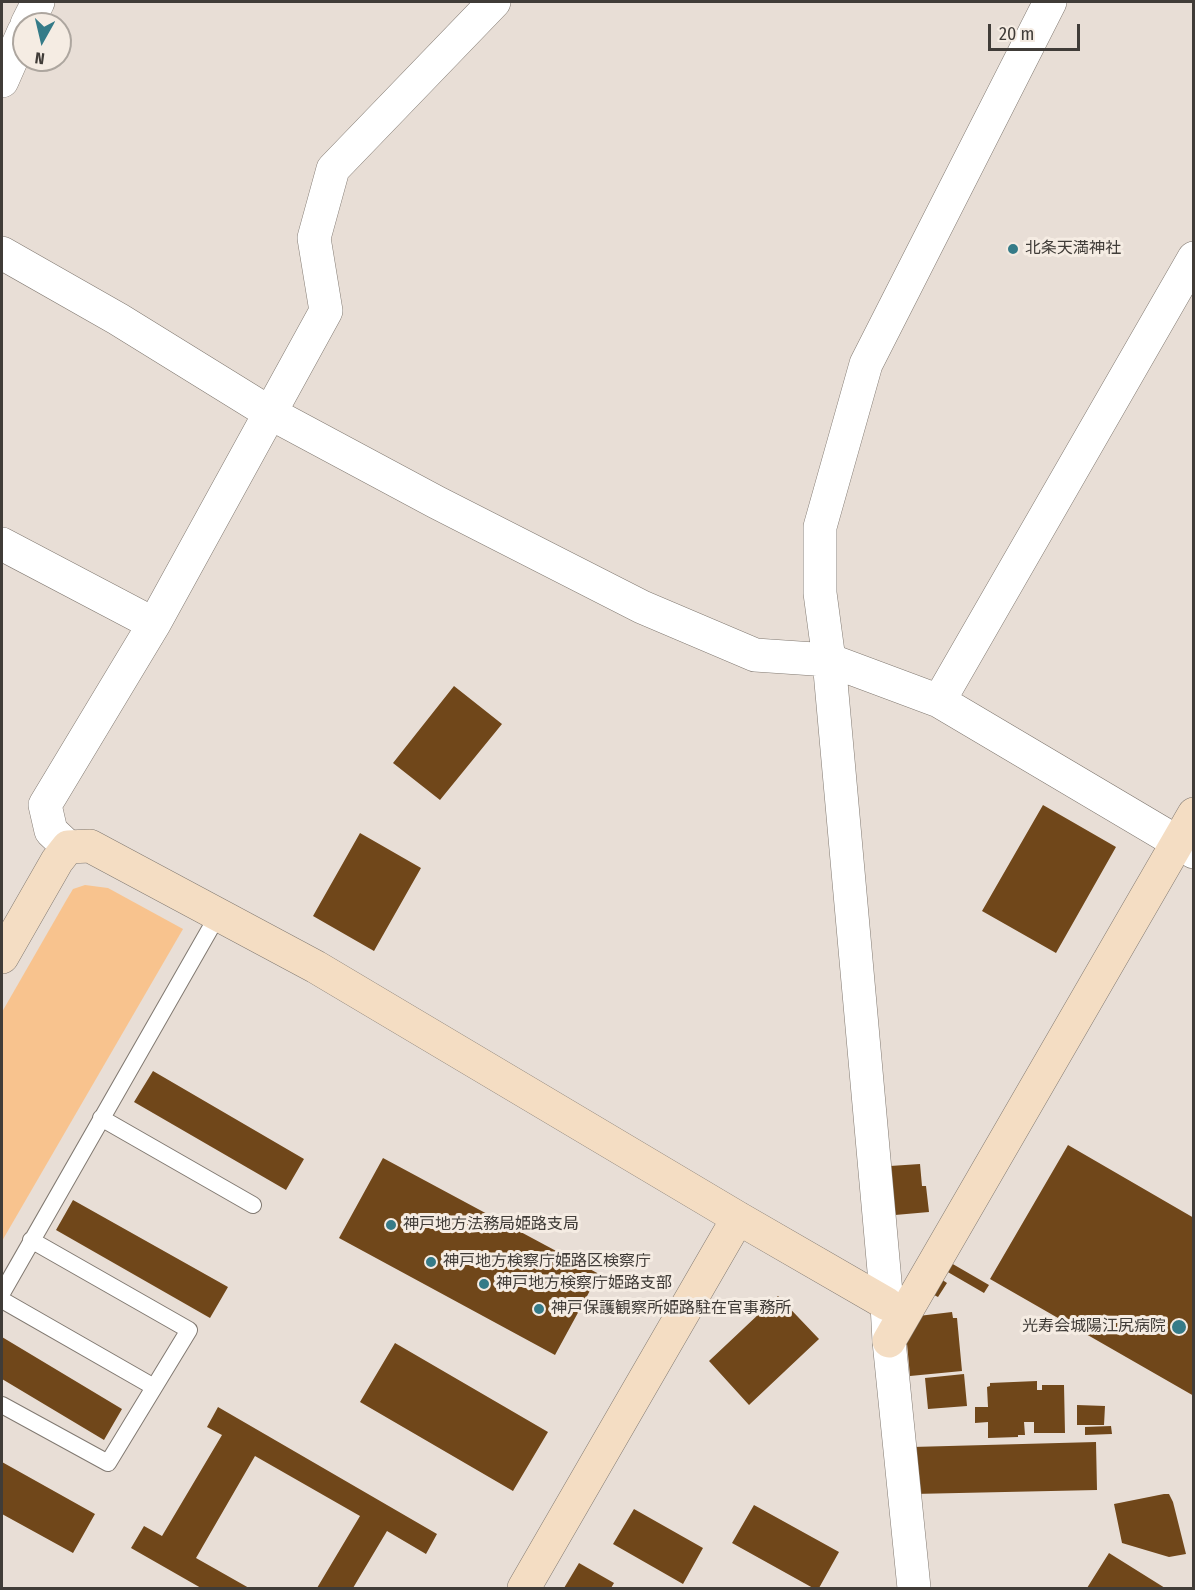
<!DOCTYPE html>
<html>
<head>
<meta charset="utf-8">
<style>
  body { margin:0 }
  #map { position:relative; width:1195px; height:1590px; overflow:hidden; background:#e8ded6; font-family:"Fira Sans Condensed",sans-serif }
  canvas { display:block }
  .frame { position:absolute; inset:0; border:3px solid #403c38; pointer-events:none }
  .north { position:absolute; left:12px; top:12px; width:60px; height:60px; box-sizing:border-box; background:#f5ece3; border:2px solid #ada69f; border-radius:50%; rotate:188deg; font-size:16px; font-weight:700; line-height:24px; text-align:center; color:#403c38 }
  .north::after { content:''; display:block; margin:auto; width:21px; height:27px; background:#357b88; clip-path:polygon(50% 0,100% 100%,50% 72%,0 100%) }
  .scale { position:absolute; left:988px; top:24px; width:92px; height:27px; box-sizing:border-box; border:3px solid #403c38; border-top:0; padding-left:8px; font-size:18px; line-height:21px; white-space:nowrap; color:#403c38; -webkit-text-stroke:4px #f5ece3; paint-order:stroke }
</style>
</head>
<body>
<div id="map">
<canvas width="1195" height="1590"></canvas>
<div class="frame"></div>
<div class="north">N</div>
<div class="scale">20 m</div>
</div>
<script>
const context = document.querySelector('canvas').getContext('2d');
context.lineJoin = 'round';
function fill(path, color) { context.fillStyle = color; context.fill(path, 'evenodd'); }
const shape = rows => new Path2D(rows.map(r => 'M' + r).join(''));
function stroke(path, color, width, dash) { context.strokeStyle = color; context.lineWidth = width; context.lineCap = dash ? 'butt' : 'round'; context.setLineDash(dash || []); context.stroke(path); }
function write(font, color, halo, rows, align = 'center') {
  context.font = font + ' "Fira Sans Condensed","Noto Sans JP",sans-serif'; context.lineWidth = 6; context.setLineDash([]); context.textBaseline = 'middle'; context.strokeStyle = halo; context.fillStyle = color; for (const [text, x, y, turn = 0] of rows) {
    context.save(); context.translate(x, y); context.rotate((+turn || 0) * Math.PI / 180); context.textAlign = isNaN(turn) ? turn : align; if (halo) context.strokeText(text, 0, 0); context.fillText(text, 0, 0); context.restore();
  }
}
fill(shape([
  [85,885,108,888,183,929,2,1241,2,1012,67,899,73,889]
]), '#f8c38e');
fill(shape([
  [454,686,502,724,440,800,393,763],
  [1043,805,1116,847,1056,953,982,911],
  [360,833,421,868,374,951,313,916],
  [153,1071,304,1159,286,1190,134,1102],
  [1068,1145,1194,1218,1194,1396,990,1279],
  [383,1158,599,1274,555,1355,339,1238],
  [920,1164,922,1186,926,1186,929,1212,895,1215,890,1166],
  [73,1200,228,1287,210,1318,56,1230],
  [951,1263,989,1285,984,1293,946,1271],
  [938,1277,947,1283,938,1297,928,1292],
  [778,1296,819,1339,749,1405,709,1361],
  [952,1312,953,1318,957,1318,962,1371,910,1376,905,1322,910,1317],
  [2,1337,122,1409,104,1440,2,1379],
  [395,1343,548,1432,513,1491,360,1402],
  [964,1374,967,1406,928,1409,925,1378],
  [1037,1381,1037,1390,1042,1390,1042,1385,1064,1385,1065,1433,1034,1433,1034,1422,1024,1422,1025,1435,1018,1435,1018,1437,988,1438,988,1422,975,1423,975,1407,988,1407,987,1387,990,1386,990,1383],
  [1077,1405,1105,1406,1104,1425,1077,1425],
  [218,1407,437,1534,426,1554,387,1531,353,1588,317,1588,360,1516,255,1456,196,1558,249,1588,201,1588,131,1548,144,1526,162,1536,222,1435,207,1427],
  [1111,1426,1112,1434,1085,1435,1085,1427],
  [1096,1442,1097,1490,913,1494,912,1447],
  [2,1462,95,1514,73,1553,2,1514],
  [1164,1494,1169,1494,1173,1502,1186,1554,1169,1557,1122,1543,1114,1504],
  [754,1505,839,1552,819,1588,813,1588,732,1543],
  [634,1509,703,1548,683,1584,613,1544],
  [1109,1553,1165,1588,1087,1588],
  [579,1563,614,1583,611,1588,564,1588]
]), '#70471a');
const lane = shape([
  [101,1118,253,1205],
  [2,1293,218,915],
  [2,1300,154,1387],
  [2,1405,108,1463,189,1330,31,1240]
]);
const street = shape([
  [1050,2,866,364,820,527,820,593,829,660,939,701,1194,852],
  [27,24,38,2],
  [2,81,24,31],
  [2,253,118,319,270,413,436,502,642,607,755,655,829,660,887,1304,889,1341,914,1588],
  [2,544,154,624],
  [939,701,1194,258],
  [68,847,51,831,45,805,154,624,326,311,314,238,333,169,494,2]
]);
const secondary = shape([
  [2,957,57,861,68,847,90,846,316,967,738,1218,887,1304],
  [889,1341,1194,814],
  [524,1588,738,1218]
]);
stroke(lane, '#817971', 18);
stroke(street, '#817971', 34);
stroke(secondary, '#817971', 34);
stroke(lane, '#fff', 16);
stroke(street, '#fff', 33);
stroke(secondary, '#f4ddc3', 33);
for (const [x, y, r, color] of [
  [1013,249,6,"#357b88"],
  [391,1225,6,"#357b88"],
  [431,1262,6,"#357b88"],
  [484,1284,6,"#357b88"],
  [539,1309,6,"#357b88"],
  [1179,1327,8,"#357b88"]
]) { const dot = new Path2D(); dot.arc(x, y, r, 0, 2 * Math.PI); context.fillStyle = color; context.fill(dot); stroke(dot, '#f5ece3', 2); }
write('16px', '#403c38', '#f5ece3', [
  ["北条天満神社",1025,249],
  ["神戸地方法務局姫路支局",403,1225],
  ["神戸地方検察庁姫路区検察庁",443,1262],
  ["神戸地方検察庁姫路支部",496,1284],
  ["神戸保護観察所姫路駐在官事務所",551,1309],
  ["光寿会城陽江尻病院",1166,1327,"right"]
], 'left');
</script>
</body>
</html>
